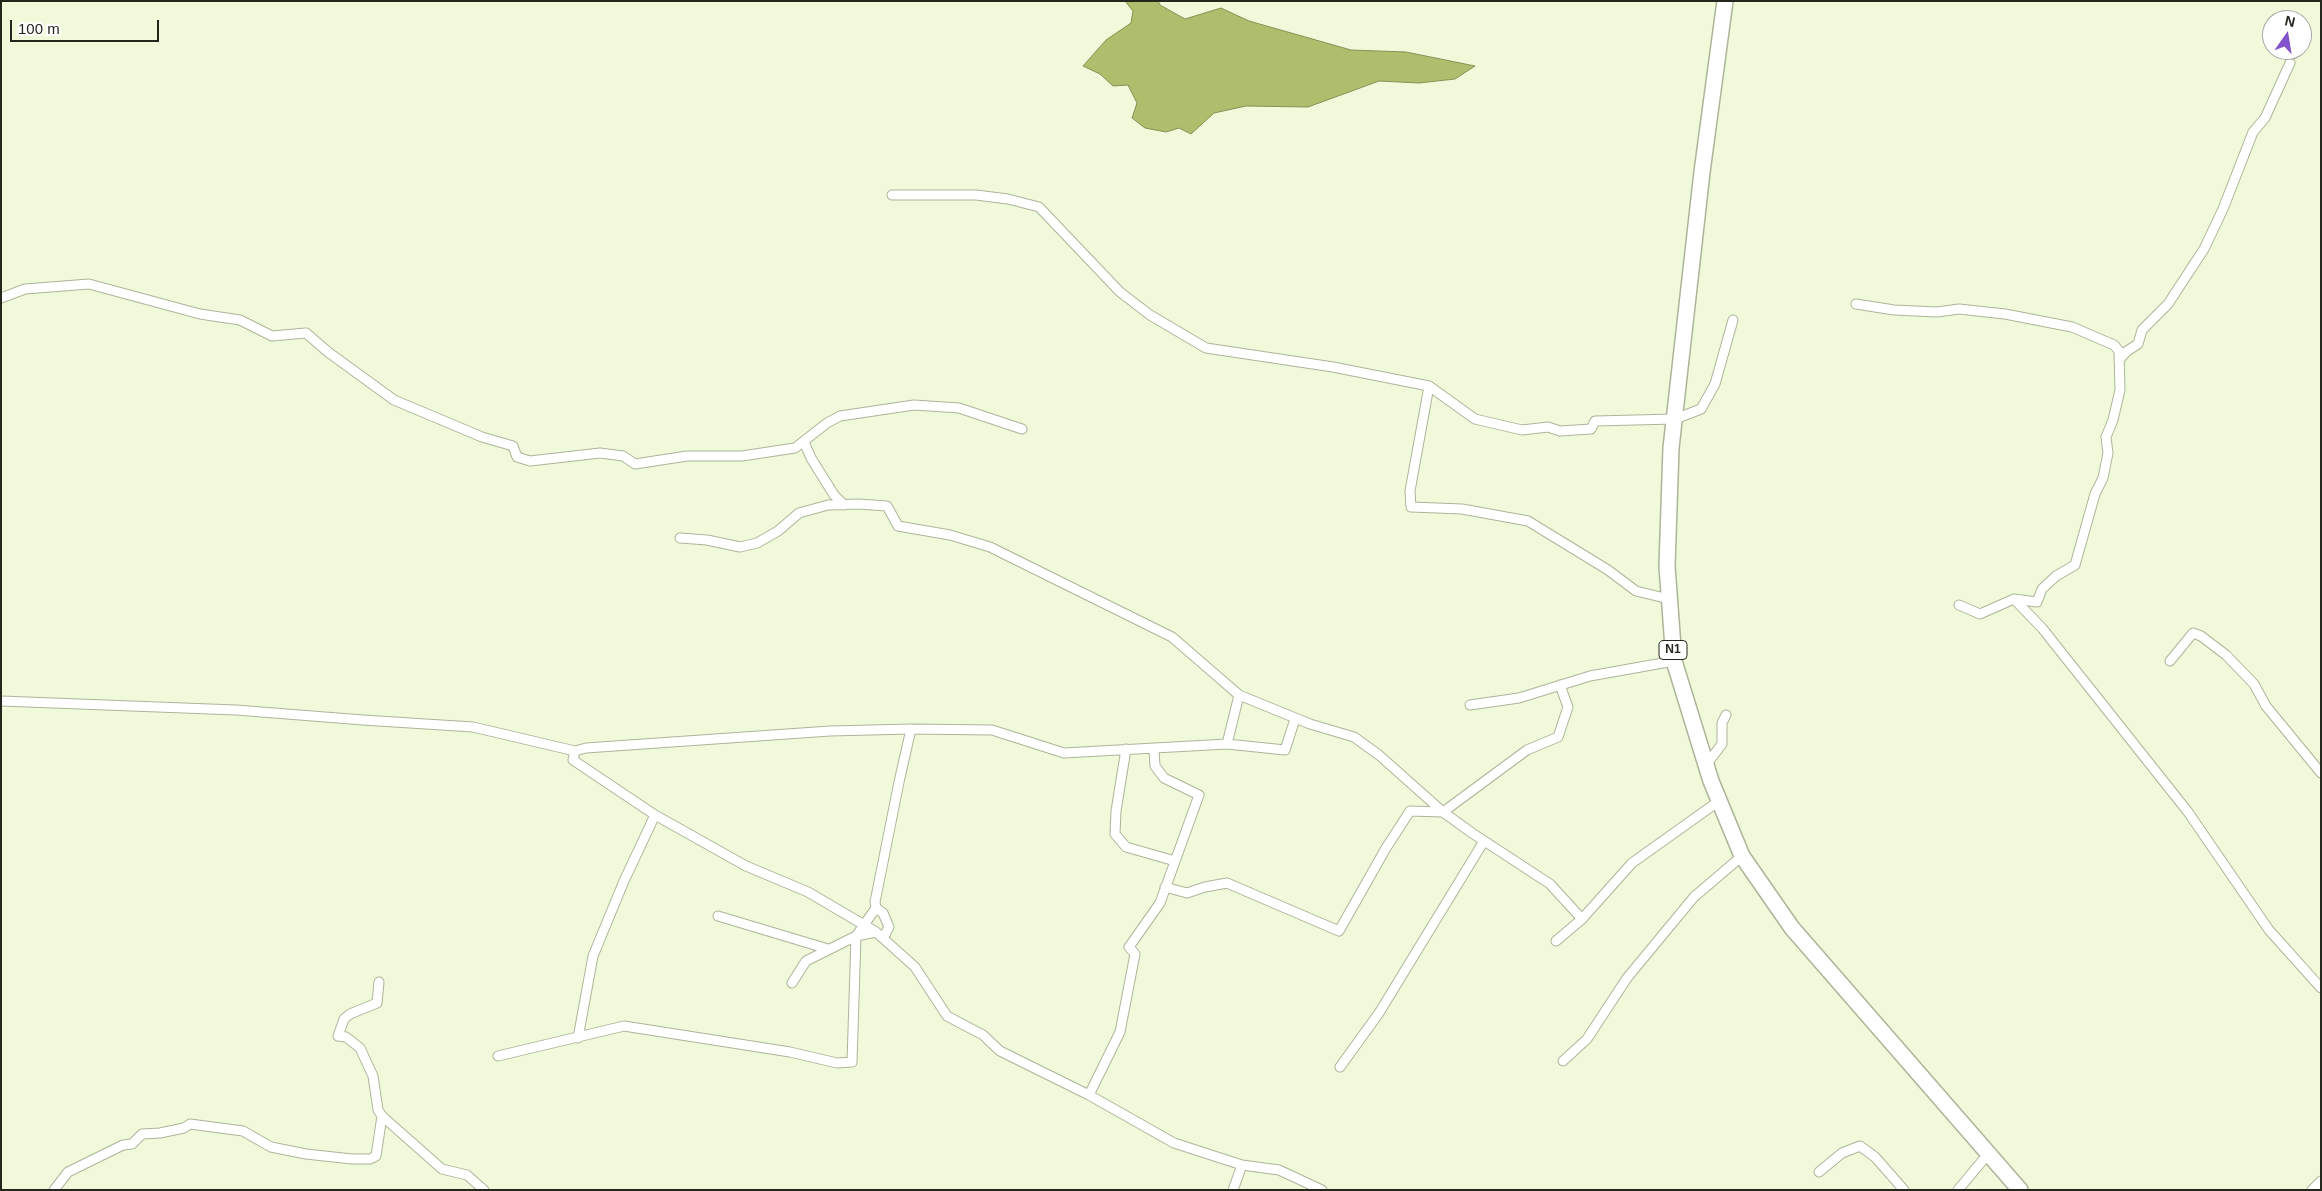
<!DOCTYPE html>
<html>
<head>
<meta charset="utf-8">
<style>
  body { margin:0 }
  #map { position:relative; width:2322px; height:1191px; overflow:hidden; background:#f1f9db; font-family:Arial,sans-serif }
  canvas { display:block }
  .frame { position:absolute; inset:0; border:2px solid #24271b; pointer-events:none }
  .north { position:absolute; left:2262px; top:10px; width:50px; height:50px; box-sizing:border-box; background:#fff; border:1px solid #a7a9a4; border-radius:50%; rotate:13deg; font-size:14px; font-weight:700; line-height:20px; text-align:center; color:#24271b }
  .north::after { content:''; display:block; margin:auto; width:18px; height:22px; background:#8353cb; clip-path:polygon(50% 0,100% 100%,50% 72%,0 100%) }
  .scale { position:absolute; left:10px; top:20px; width:149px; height:22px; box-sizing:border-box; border:2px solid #24271b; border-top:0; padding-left:6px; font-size:15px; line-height:18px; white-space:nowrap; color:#24271b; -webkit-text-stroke:4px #fff; paint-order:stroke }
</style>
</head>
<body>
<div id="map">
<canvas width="2322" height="1191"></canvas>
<div class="frame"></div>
<div class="north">N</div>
<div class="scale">100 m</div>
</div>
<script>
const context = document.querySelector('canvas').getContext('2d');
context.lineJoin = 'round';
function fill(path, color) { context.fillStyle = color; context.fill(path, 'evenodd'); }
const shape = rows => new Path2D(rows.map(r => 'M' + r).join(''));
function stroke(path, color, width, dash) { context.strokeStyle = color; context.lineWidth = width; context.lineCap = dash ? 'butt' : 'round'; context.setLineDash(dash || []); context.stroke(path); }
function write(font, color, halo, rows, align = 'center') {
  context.font = font + ' Arial,sans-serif'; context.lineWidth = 5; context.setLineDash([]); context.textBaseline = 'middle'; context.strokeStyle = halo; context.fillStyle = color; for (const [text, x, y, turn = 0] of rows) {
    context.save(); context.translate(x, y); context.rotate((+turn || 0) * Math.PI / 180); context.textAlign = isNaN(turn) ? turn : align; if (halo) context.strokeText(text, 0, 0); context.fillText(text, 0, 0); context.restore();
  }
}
const water = shape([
  [1125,1,1158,1,1160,5,1185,19,1221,8,1249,21,1351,50,1406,52,1475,66,1455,79,1419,83,1379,81,1308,107,1246,106,1214,113,1191,134,1179,128,1166,132,1145,128,1132,118,1137,103,1128,85,1113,86,1100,74,1083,66,1106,40,1131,23,1133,11,1125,1]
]);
fill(water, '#adbe6d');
stroke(water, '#849154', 1);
const minor = shape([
  [892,195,976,195,1008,199,1039,207,1120,292,1150,315,1206,348,1333,367,1429,386,1475,419,1522,430,1548,427,1560,431,1591,429,1595,421,1675,419,1701,409,1715,384,1733,320],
  [1,298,25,289,89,284,200,314,240,320,272,336,306,333,328,352,394,400,482,437,513,446,517,457,530,461,600,453,623,456,635,464,687,456,742,456,795,448,827,423,840,416,914,405,959,408,1022,429],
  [1856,304,1894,310,1937,312,1959,309,2005,314,2072,327,2114,345,2119,351,2120,390,2113,420,2106,437,2108,453,2103,478,2095,494,2075,565,2056,576,2042,589,2037,602,2014,599],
  [2119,360,2127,351,2138,344,2142,330,2168,304,2204,249,2223,209,2253,132,2265,118,2290,63],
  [1429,386,1410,491,1411,507,1462,509,1528,521,1608,570,1636,591,1669,599],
  [804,442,811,458,834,495,844,505],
  [680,538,707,540,740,547,757,543,778,531,799,513,828,505,858,504,887,506,898,526,950,535,990,547,1172,637,1239,695,1310,724,1354,737,1379,755,1443,812,1472,833,1550,884,1582,919],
  [1959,605,1980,614,2014,599,2042,628,2188,812,2269,930,2321,988],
  [2170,661,2193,633,2201,636,2226,655,2254,684,2266,706,2321,773],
  [1,701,236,710,363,720,473,727,575,751],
  [1470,705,1519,698,1590,676,1674,661],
  [1227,744,1239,695],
  [1126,749,1116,811,1115,834,1126,847,1175,861],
  [1706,765,1722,744,1722,723,1726,715],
  [1165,887,1187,893,1205,887,1227,883,1339,931,1386,848,1410,811,1443,812,1527,750,1558,737,1568,707,1560,685],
  [876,908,883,913,889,927,883,938],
  [718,916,828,949],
  [876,932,808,892,746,866,655,815,573,760,575,751,586,748,830,731,911,729,992,730,1064,753,1227,744,1285,750,1295,719],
  [1556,941,1582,919,1632,863,1719,801],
  [792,983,806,961,856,936,876,908,875,902,899,782,911,729],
  [578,1038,593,956,624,881,655,815],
  [498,1056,624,1026,790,1052,837,1063,852,1062,856,936,876,932,915,967,947,1016,983,1035,1000,1051,1089,1095,1174,1143,1242,1165,1279,1170,1322,1190],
  [1563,1061,1587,1039,1627,978,1694,897,1742,856],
  [1340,1067,1379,1013,1484,841],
  [1089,1095,1120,1032,1135,954,1129,947,1160,903,1199,795,1164,778,1155,766,1154,749],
  [382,1116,442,1169,467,1175,484,1190],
  [1819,1172,1842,1153,1860,1146,1875,1157,1904,1190],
  [54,1190,68,1172,123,1145,132,1144,142,1134,160,1133,184,1128,190,1124,243,1131,271,1147,306,1154,352,1159,370,1159,376,1156,382,1116,378,1110,373,1076,360,1048,346,1037,338,1036,344,1019,350,1014,377,1003,379,982],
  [1233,1190,1242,1165],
  [1958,1190,1988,1154],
  [2312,1190,2321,1181]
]);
const trunk = shape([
  [1725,1,1702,172,1671,448,1667,566,1674,661,1711,781,1742,856,1792,928,2020,1190]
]);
stroke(minor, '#adb598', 11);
stroke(trunk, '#adb598', 18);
stroke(minor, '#fff', 9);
stroke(trunk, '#fff', 15);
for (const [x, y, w] of [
  [1673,650,28]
]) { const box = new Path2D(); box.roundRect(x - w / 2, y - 9.5, w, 19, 4); context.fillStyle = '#fff'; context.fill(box); stroke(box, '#24271b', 1); }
write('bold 12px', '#24271b', null, [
  ["N1",1673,650]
]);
</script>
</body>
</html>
